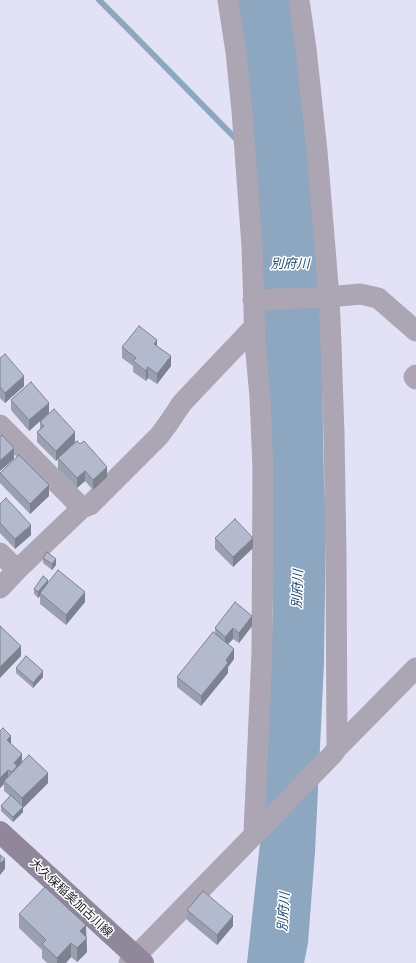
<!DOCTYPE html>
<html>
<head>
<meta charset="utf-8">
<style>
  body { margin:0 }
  canvas { display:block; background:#e2e1f6 }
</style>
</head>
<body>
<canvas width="416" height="963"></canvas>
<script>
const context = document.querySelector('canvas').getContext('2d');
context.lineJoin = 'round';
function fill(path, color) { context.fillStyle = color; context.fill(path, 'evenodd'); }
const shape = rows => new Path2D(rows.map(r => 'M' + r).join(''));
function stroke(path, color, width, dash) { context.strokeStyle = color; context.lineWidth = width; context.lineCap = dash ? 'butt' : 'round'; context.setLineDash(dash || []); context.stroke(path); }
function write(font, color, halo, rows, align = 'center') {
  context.font = font + ' "IBM Plex Serif","Noto Sans JP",serif'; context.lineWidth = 3; context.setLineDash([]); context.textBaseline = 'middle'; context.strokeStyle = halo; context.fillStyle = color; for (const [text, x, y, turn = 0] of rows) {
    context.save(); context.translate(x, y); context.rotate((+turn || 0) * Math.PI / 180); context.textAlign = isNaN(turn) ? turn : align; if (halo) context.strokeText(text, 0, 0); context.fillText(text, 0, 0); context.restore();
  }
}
fill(shape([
  [238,0,292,0,320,264,324,484,326,515,324,663,315,852,308,943,304,963,247,963,264,807,273,612,271,549]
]), '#8da7c0');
stroke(shape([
  [99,0,130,31,238,141]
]), '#8da7c0', 6);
stroke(shape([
  [228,0,236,52,242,111,252,246,255,342,260,397,263,468,262,652,254,833],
  [299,0,306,49,317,151,329,297,331,343,332,377,334,433,336,555,337,748],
  [253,300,329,297,360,294,378,298,416,331],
  [416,375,414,377,416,379],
  [0,425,82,508,17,570,0,588],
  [82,508,90,505,159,436,168,424,182,403,255,326],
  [0,553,17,570],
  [129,963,333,754,337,748,416,668]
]), '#aca5b3', 21);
stroke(shape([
  [0,832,143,963]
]), '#90879b', 22);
fill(shape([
  [157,346,171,366,157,384,148,378,146,381,133,372,133,366,122,358,122,347],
  [0,358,24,386,5,403,0,398],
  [11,400,49,413,29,431,11,410],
  [40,422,75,442,107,477,93,490,85,481,77,488,58,469,58,459,56,461,37,442,37,432,40,429],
  [0,473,49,496,30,514,0,483],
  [0,504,31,535,15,549,0,533],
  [215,538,253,548,233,567,215,549],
  [43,558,56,565,52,570,43,563],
  [48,583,85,602,66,625,40,604,40,596,38,598,34,594,34,589],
  [252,626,239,643,233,639,228,644,234,659,228,667,228,673,201,706,177,687,177,677,215,633,215,628],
  [16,668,43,677,33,688,16,673],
  [0,731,11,744,22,763,48,783,23,808,23,812,13,822,1,811,1,806,10,796,4,791,4,784,0,788],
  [187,910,233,926,217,945,187,920],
  [19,914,86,937,87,952,77,962,71,957,66,963,47,963,42,958,42,950,19,928]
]), '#9aa0b0');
fill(shape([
  [157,340,157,350,154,344],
  [171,356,171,366,157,384,157,374],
  [148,367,148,378,146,381,146,371],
  [24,376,24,386,5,403,5,393],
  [49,403,49,413,29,431,29,420],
  [75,432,75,442,56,461,56,451],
  [14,448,14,459,0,471,0,461],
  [107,467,107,477,93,490,93,480],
  [85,471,85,481,77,488,77,478],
  [49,485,49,496,30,514,30,504],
  [31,525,31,535,15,549,15,539],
  [253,538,253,548,233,567,233,557],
  [56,559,56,565,52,570,52,564],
  [48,580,48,585,40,593,40,596,38,598,38,592],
  [85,592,85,602,66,625,66,615],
  [252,616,252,626,239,643,239,633],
  [233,628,233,639,225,647,225,637],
  [21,646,21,656,0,678,0,667],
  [234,649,234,659,228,667,228,673,201,706,201,696,226,660],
  [43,671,43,677,33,688,33,683],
  [11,736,11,746,7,740],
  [22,754,22,764,12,782,12,772,14,763],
  [8,770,8,780,4,781,4,784,0,788,0,778],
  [48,773,48,783,23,808,23,812,13,822,13,817,22,807,22,798],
  [5,859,5,869,0,875,0,864],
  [233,916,233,926,217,945,217,935],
  [86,925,87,952,77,962,77,948,80,931],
  [71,943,71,957,66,963,57,963,57,958]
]), '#7d8290');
const building = shape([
  [139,326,157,340,154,344,171,356,157,374,148,367,146,371,133,361,136,358,122,347,139,326],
  [5,354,24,376,5,393,0,387,0,358,5,354],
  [31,382,49,403,29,420,11,400,31,382],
  [54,409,75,432,56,451,37,432,44,426,40,422,54,409],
  [2,435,14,448,0,461,0,437,2,435],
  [77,441,80,444,84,441,107,467,93,480,85,471,77,478,58,458,77,441],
  [19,455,49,485,30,504,0,473,19,455],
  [6,498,31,525,15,539,0,523,0,504,6,498],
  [235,519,253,538,233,557,215,538,235,519],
  [47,552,56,559,52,564,43,558,47,552],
  [58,570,85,592,66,615,40,593,58,570],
  [43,576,48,580,38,592,34,589,43,576],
  [235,602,252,616,239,633,233,628,225,637,215,628,235,602],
  [0,626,21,646,0,667,0,626],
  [213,632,234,649,226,660,228,663,201,696,177,677,213,632],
  [26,656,43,671,33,683,16,668,26,656],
  [3,728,11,736,7,740,22,754,14,763,17,766,12,772,8,770,0,778,0,731,3,728],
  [29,755,48,773,22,798,4,781,29,755],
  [11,795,23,807,13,817,1,806,11,795],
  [0,855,5,859,0,864,0,855],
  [45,887,86,925,80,931,87,938,77,948,71,943,57,958,42,944,46,940,19,914,45,887],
  [203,891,233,916,217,935,187,910,203,891]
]);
fill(building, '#b3bacd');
stroke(building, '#7d8290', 1);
write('12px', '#202027', '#fff', [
  ["大久保稲美加古川線",71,898,43]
]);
write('italic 13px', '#224a6f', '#fff', [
  ["別府川",290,264],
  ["別府川",298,589,-88],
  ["別府川",284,912,-86]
]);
</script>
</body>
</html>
